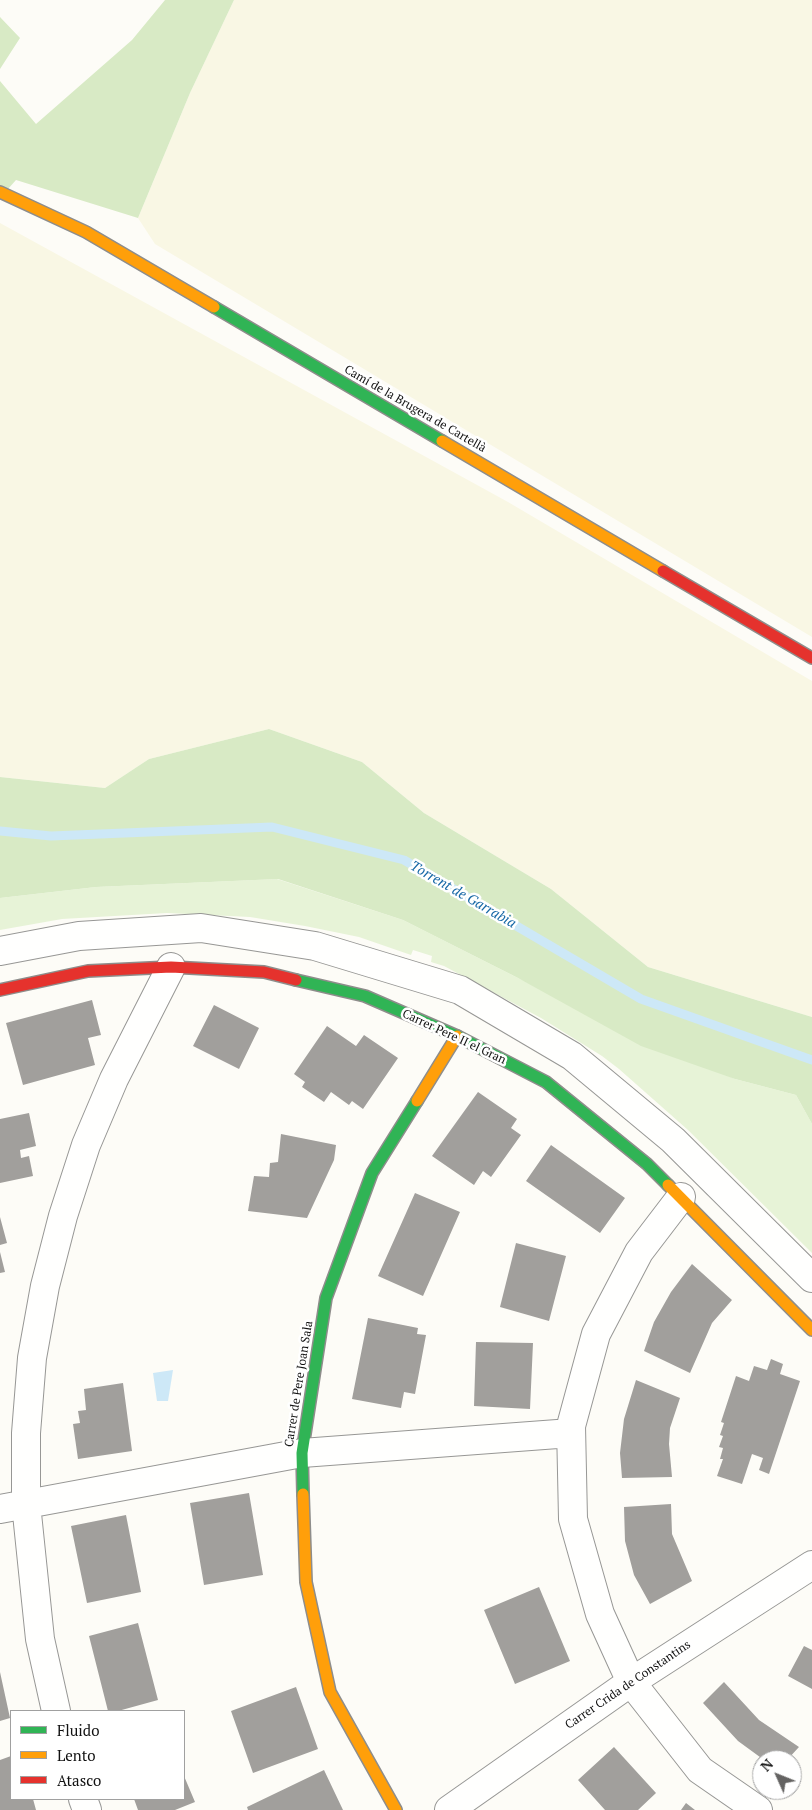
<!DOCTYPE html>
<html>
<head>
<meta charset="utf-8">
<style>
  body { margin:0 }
  #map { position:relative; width:812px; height:1810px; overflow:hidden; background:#fdfcf7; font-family:"PT Serif",serif }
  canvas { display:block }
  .legend { position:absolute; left:10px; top:1710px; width:175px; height:90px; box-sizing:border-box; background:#fff; border:1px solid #a0a0a0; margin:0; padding:6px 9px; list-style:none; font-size:15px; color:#111 }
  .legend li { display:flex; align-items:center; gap:10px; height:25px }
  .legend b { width:25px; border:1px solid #a0a0a0 }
  .north { position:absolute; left:752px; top:1750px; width:50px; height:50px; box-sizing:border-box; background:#fff; border:1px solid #a0a0a0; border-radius:50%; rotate:314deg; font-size:14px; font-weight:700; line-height:20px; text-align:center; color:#111 }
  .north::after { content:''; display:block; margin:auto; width:18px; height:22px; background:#646362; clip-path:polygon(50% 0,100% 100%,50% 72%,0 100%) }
</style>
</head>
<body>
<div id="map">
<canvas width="812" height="1810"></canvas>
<ul class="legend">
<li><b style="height:6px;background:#30b455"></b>Fluido</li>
<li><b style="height:6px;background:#ff9f0a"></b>Lento</li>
<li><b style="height:6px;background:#e5322d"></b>Atasco</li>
</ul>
<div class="north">N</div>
</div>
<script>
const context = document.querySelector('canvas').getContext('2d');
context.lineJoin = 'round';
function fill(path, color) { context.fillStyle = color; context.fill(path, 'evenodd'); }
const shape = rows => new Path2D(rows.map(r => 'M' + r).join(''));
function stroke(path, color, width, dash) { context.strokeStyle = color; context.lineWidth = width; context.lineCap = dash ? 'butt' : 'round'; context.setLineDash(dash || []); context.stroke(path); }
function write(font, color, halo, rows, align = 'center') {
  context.font = font + ' "PT Serif",serif'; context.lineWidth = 5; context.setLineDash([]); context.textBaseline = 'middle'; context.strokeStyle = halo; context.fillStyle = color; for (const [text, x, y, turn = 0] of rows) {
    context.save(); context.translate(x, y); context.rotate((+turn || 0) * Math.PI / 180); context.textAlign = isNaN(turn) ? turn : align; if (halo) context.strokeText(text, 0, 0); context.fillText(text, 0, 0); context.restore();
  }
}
fill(shape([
  [234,0,812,0,812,637,155,244,138,218,190,93],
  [0,223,508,502,812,681,812,1017,648,967,551,889,424,813,362,762,269,729,149,759,105,788,0,777]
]), '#f9f7e4');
fill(shape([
  [277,879,403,920,518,978,735,1079,796,1095,812,1124,812,1253,688,1130,619,1069,602,1056,541,1018,444,966,431,962,432,956,413,950,411,955,359,937,305,926,250,917,167,913,62,919,0,930,0,898,96,887]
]), '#e7f3d7');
fill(shape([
  [165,0,234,0,190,93,138,218,16,180,0,198,0,81,36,124,132,40],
  [0,17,20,38,0,69],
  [269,729,362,762,424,813,551,889,648,967,812,1017,812,1124,796,1095,735,1079,641,1046,518,978,403,920,278,879,96,887,0,898,0,777,105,788,149,759]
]), '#d8eac5');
fill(shape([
  [173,1370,168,1401,157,1401,153,1373]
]), '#cde8f7');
stroke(shape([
  [0,831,51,836,272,827,404,860,641,999,812,1060]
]), '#cde8f7', 9);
fill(shape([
  [92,1000,101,1035,88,1038,95,1065,23,1085,6,1023],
  [214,1005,259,1028,239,1069,193,1046],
  [327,1026,356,1046,364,1035,398,1058,363,1109,352,1101,349,1105,331,1092,324,1102,302,1087,305,1082,294,1074],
  [478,1092,517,1119,511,1128,521,1135,491,1177,483,1171,474,1185,432,1156],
  [29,1113,36,1146,20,1150,21,1158,29,1156,33,1176,0,1183,0,1119],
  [281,1134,336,1145,334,1160,307,1218,248,1211,254,1176,269,1177,270,1163,278,1162],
  [551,1145,625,1198,600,1233,526,1181],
  [415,1193,460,1212,423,1296,378,1276],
  [0,1217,7,1243,0,1245],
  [516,1243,566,1256,549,1321,500,1307],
  [0,1252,5,1272,0,1273],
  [692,1264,732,1300,712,1323,690,1373,644,1351,654,1322,671,1292],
  [368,1318,418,1328,417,1334,426,1335,415,1394,404,1392,401,1408,352,1399],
  [476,1342,533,1343,530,1409,474,1406],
  [771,1359,783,1364,780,1374,800,1381,769,1474,759,1470,763,1458,752,1454,742,1484,717,1476,723,1459,720,1459,723,1448,719,1447,723,1436,720,1435,724,1423,721,1422,736,1376,749,1381,754,1366,767,1370],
  [636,1380,680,1398,670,1428,669,1444,672,1477,622,1478,620,1453,624,1419],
  [123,1383,132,1451,78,1459,73,1424,80,1423,78,1411,86,1410,84,1389],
  [249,1493,263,1575,204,1585,190,1503],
  [671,1504,672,1534,692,1581,650,1604,634,1575,625,1541,624,1507],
  [126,1515,141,1592,87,1603,71,1526],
  [539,1587,570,1661,515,1684,484,1610],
  [138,1623,158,1700,118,1711,108,1711,89,1636],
  [804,1646,812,1650,812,1689,788,1676],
  [0,1672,10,1718,0,1721],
  [724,1682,759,1720,799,1747,787,1760,764,1760,738,1741,703,1703],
  [296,1687,318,1749,253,1773,231,1711],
  [614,1747,656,1793,638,1810,605,1810,578,1780],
  [11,1756,11,1799,33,1799,36,1810,0,1810,0,1760],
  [324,1770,343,1810,248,1810,247,1807],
  [184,1776,195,1802,175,1810,138,1810,134,1799,184,1799],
  [686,1803,695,1810,681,1810]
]), '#a19f9c');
const street = shape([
  [0,951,79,936,201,928,315,946,460,990,572,1056,673,1140,812,1278],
  [681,1197,639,1252,596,1334,571,1426,573,1519,600,1614,631,1682,700,1770,758,1810],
  [0,1509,302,1453,571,1433],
  [56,1711,40,1639,26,1504,26,1433,32,1358,45,1286,63,1216,86,1145,114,1079,171,967],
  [83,1799,87,1810],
  [449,1810,631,1682,812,1565]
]);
const fast = shape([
  [214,307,442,441],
  [296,980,365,996,457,1036,546,1082,647,1164,668,1185],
  [303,1494,302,1453,326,1298,372,1173,417,1101]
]);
const slow = shape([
  [0,192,86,232,214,307],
  [442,441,663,571],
  [417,1101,457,1036],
  [668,1185,812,1330],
  [303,1494,306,1582,330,1692,396,1810]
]);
const jam = shape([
  [663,571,812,658],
  [0,990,88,971,171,967,264,972,296,980]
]);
stroke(street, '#979795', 30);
stroke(fast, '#8e8d8b', 14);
stroke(slow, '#8e8d8b', 14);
stroke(jam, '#8e8d8b', 14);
stroke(street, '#fffffe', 28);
stroke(fast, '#30b455', 11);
stroke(slow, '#ff9f0a', 11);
stroke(jam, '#e5322d', 11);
write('12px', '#111', '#fff', [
  ["Camí de la Brugera de Cartellà",415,409,30],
  ["Carrer Pere II el Gran",454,1037,25],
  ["Carrer de Pere Joan Sala",299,1384,-81],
  ["Carrer Crida de Constantins",628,1685,-34]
]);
write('italic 14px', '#1768a6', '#fff', [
  ["Torrent de Garrabia",463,895,30]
]);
</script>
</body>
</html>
